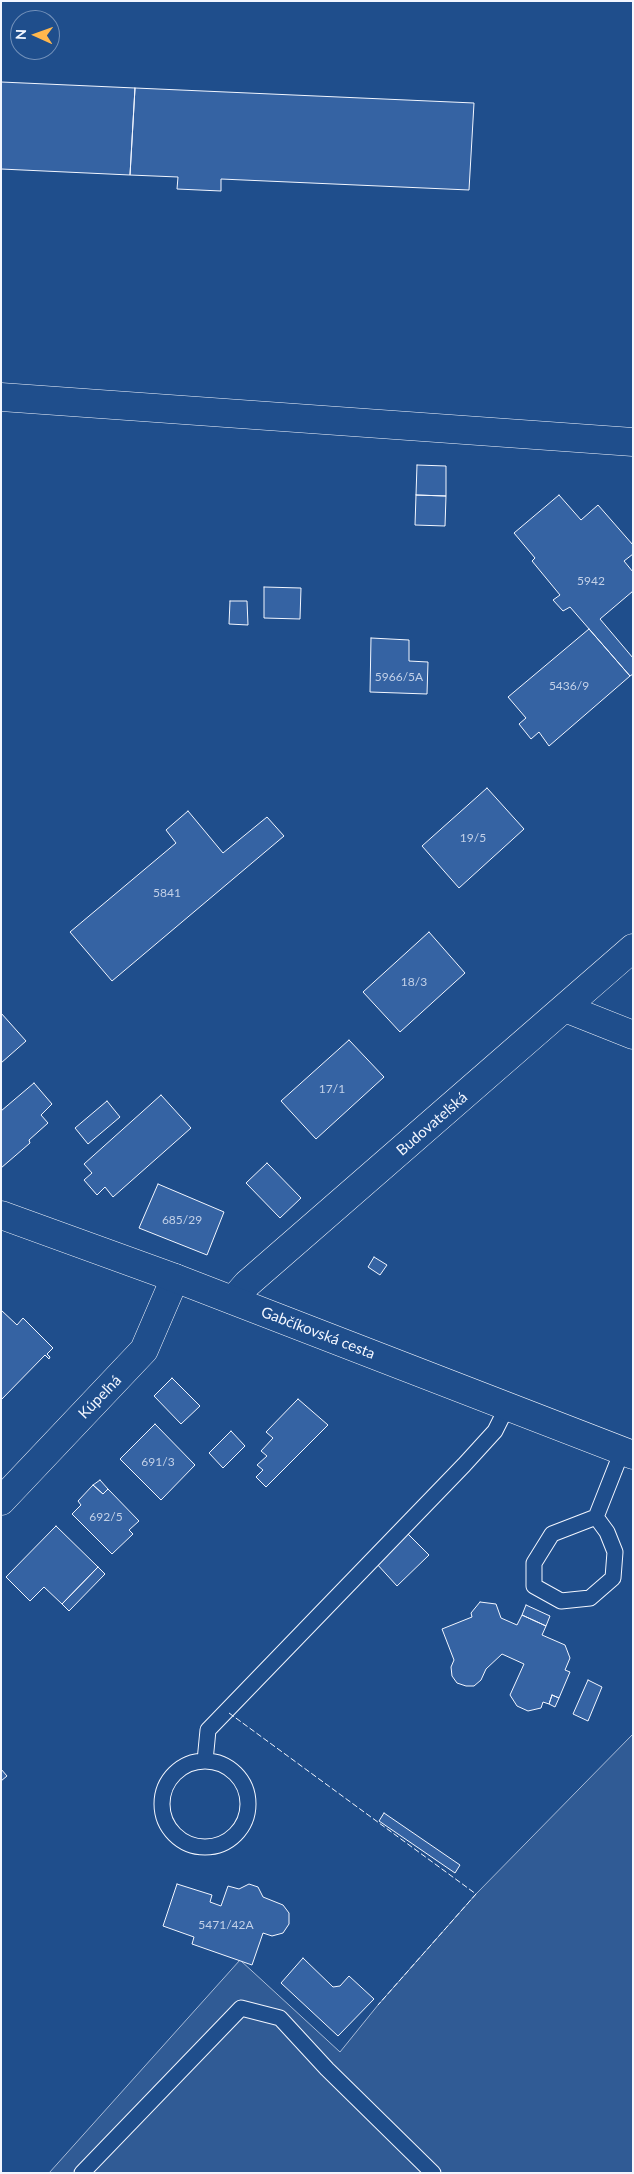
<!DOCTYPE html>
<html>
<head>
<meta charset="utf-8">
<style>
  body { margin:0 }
  #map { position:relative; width:634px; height:2174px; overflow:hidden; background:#1f4e8c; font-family:Lato,sans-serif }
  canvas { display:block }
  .frame { position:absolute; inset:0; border:2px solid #f2f6ff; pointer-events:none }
  .north { position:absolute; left:10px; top:10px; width:50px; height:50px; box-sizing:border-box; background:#1f4e8c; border:1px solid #7391ba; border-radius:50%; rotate:272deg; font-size:14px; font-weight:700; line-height:20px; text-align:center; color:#f2f6ff }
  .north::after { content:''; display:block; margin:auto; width:18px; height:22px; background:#ffb74d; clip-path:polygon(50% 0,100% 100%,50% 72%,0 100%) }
</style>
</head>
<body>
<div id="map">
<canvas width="634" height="2174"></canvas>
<div class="frame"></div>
<div class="north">N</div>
</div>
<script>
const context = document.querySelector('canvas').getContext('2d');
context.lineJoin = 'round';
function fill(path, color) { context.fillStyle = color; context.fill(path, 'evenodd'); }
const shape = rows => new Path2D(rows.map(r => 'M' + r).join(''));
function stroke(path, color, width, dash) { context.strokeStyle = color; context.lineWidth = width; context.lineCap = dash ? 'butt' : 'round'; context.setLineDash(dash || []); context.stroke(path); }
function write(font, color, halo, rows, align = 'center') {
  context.font = font + ' Lato,sans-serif'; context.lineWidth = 4; context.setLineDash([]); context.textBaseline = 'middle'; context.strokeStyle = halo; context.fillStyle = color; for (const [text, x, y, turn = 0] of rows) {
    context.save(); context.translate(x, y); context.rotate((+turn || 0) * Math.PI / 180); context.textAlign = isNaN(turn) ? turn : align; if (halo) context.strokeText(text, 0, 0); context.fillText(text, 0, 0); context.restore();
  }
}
const built = shape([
  [633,1734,633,2173,49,2173,240,1960,340,2052,378,2005,476,1894,633,1734]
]);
fill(built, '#305b95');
stroke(built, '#a8bbd7', 1);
const building = shape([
  [1,82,135,88,130,175,1,169,1,82],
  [135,88,474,103,469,190,221,179,221,191,177,189,178,177,130,175,135,88],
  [417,465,446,466,446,496,416,495,417,465],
  [416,495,446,496,445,526,415,525,416,495],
  [559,495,581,520,598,505,633,545,633,554,624,561,633,572,633,591,600,619,633,658,633,674,630,676,570,607,563,611,553,600,560,595,532,561,535,558,514,533,559,495],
  [264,587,301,588,300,619,264,618,264,587],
  [230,601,247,601,248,625,229,624,230,601],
  [589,629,630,676,549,746,539,732,531,739,519,724,526,718,508,697,589,629],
  [371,638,409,640,409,661,428,662,427,694,370,692,371,638],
  [487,788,524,829,459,888,422,846,487,788],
  [188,811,223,853,267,817,284,836,112,981,70,932,176,843,166,830,188,811],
  [429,932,465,973,400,1032,363,992,429,932],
  [1,1013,26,1041,1,1063,1,1013],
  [349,1040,384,1077,316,1139,281,1101,349,1040],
  [34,1083,52,1104,41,1115,48,1123,29,1140,30,1143,1,1168,1,1111,34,1083],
  [161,1095,191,1128,113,1197,105,1187,97,1195,84,1180,92,1173,84,1164,161,1095],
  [107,1101,120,1117,88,1144,75,1128,107,1101],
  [267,1163,301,1198,280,1218,246,1183,267,1163],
  [158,1184,224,1212,207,1255,139,1228,158,1184],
  [374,1257,387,1265,380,1275,368,1267,374,1257],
  [1,1310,17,1325,23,1318,53,1348,47,1354,50,1357,49,1359,45,1355,1,1400,1,1310],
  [172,1378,200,1406,181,1424,154,1396,172,1378],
  [298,1399,328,1425,266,1487,256,1477,263,1470,257,1465,267,1456,261,1451,273,1438,266,1432,298,1399],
  [155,1424,195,1465,161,1500,120,1459,155,1424],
  [231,1431,245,1446,223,1468,209,1453,231,1431],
  [100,1480,108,1489,103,1494,93,1485,100,1480],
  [93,1485,103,1494,108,1489,139,1521,129,1530,133,1534,112,1554,72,1514,81,1505,78,1501,93,1485],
  [56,1526,98,1567,62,1604,44,1587,30,1601,6,1577,56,1526],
  [407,1533,429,1555,397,1586,376,1563,407,1533],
  [98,1567,105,1574,69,1611,62,1604,98,1567],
  [480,1602,496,1604,501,1618,517,1625,522,1615,546,1626,542,1635,565,1645,570,1658,565,1670,570,1672,559,1698,552,1695,549,1704,543,1702,541,1708,528,1711,517,1706,510,1695,524,1664,502,1654,486,1669,481,1680,474,1686,466,1686,457,1683,452,1676,451,1667,454,1660,442,1629,472,1617,471,1613,480,1602],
  [526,1605,550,1616,546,1626,522,1615,526,1605],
  [588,1680,602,1687,588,1721,573,1714,588,1680],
  [552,1695,559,1698,555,1707,549,1704,552,1695],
  [1,1769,7,1776,1,1781,1,1769],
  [384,1813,460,1865,455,1873,379,1821,384,1813],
  [177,1884,212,1895,210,1902,221,1906,228,1886,239,1889,249,1884,258,1887,263,1897,283,1905,289,1913,289,1924,283,1933,272,1936,263,1933,252,1965,192,1944,194,1937,163,1926,177,1884],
  [303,1958,333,1987,340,1986,349,1976,374,1999,338,2036,281,1983,303,1958]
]);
fill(building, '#3563a3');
stroke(building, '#f2f6ff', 1);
const service = shape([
  [596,1517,607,1532,615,1552,613,1578,590,1598,561,1601,534,1586,534,1563,552,1534,596,1517,622,1451],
  [205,1761,208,1730,464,1465,495,1431,507,1407],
  '162 1804a43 43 0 1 1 86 0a43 43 0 1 1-86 0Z',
  [82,2173,241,2008,280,2018,327,2069,433,2173]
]);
const minor = shape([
  [1,397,633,442],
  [565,1008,633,1035],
  [233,1300,247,1284,633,948],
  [1,1501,144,1350,175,1278]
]);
const secondary = shape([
  [1,1215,175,1278,633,1455]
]);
stroke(service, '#f2f6ff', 17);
stroke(minor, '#f2f6ff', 29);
stroke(secondary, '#f2f6ff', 29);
stroke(service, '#1f4e8c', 15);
stroke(minor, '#1f4e8c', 28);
stroke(secondary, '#1f4e8c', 28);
stroke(shape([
  [229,1713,476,1894,378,2005]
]), '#f2f6ff', 1, [6, 2.5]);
write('12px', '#c3d1e8', null, [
  ["5942",591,581],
  ["5966/5A",399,677],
  ["5436/9",569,686],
  ["19/5",473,838],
  ["5841",167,893],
  ["18/3",414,982],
  ["17/1",332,1089],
  ["685/29",182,1220],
  ["691/3",158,1462],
  ["692/5",106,1517],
  ["5471/42A",226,1925]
]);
write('15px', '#f2f6ff', '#1f4e8c', [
  ["Budovateľská",432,1124,-41],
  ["Gabčíkovská cesta",318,1333,21],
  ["Kúpeľná",100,1397,-46]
]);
</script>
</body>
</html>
